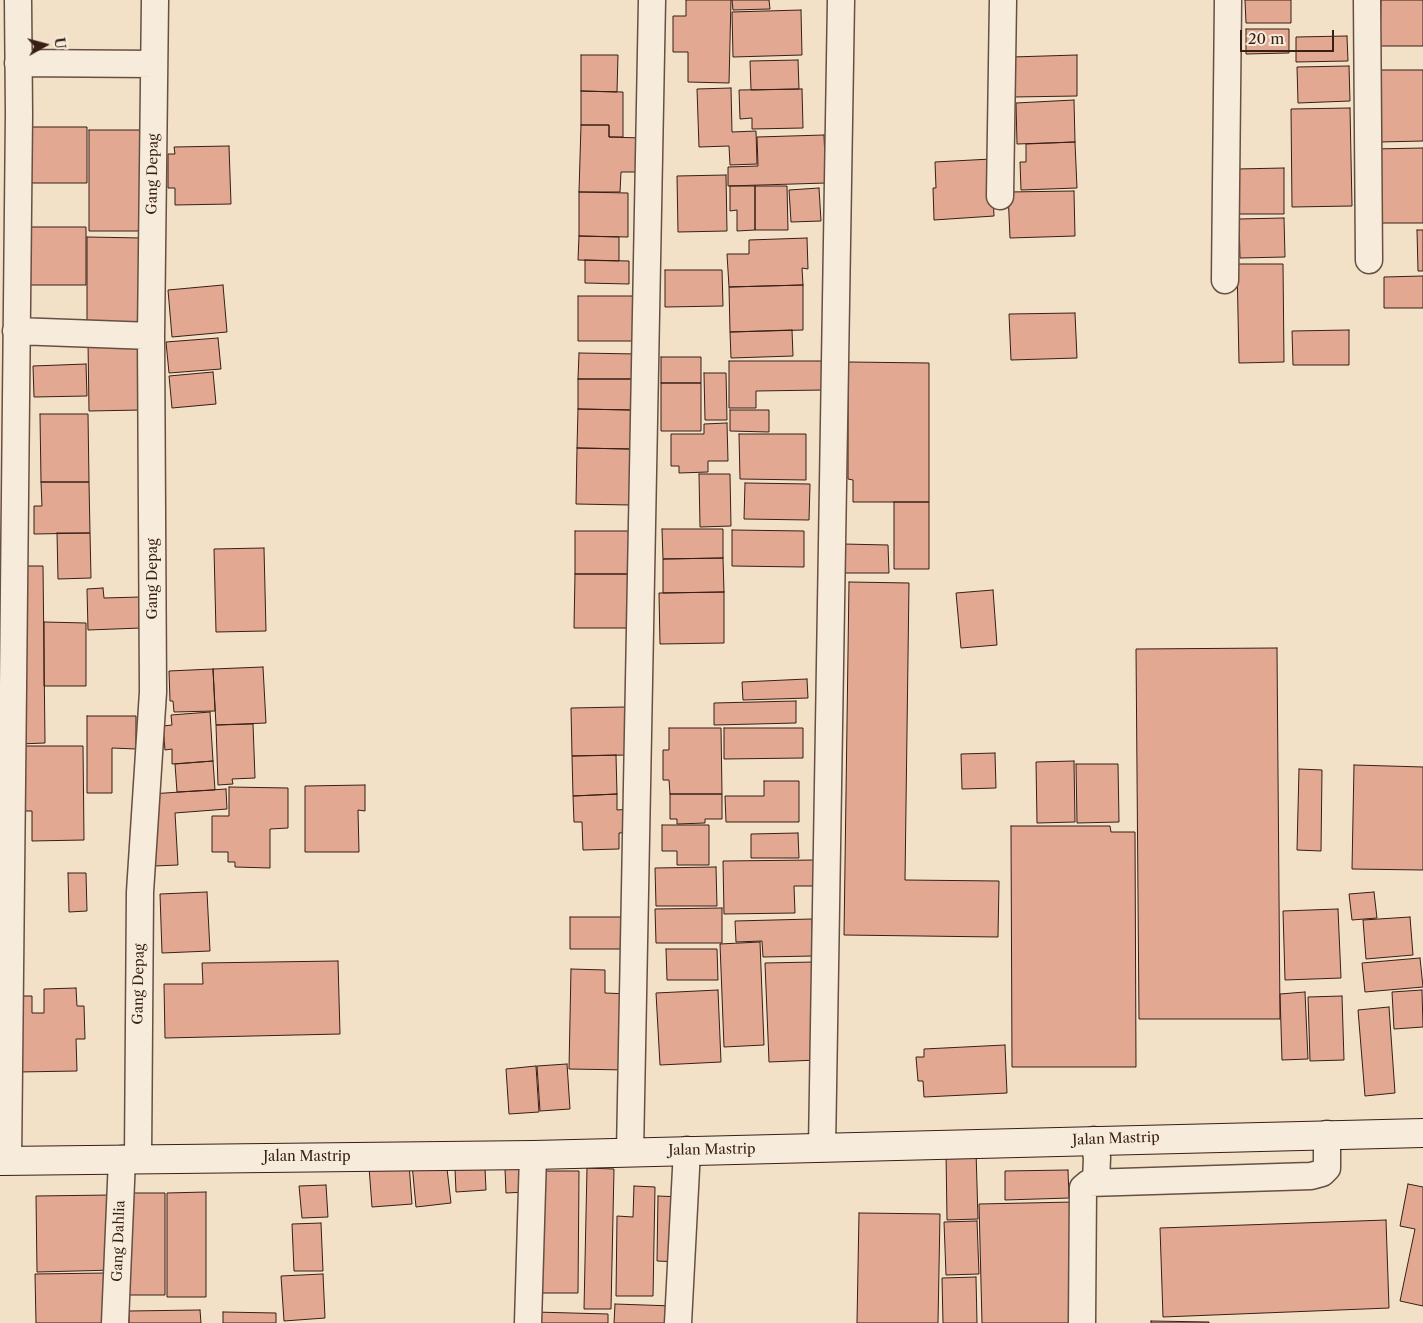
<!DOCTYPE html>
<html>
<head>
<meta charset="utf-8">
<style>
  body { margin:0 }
  #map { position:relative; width:1423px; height:1323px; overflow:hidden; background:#f2e1c7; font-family:"Libre Caslon Text",serif }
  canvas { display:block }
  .north { position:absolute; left:20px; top:20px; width:50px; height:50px; -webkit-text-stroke:4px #f7ecdb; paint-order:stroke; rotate:83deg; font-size:14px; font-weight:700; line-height:20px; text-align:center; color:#381f16 }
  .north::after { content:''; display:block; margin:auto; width:18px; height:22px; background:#381f16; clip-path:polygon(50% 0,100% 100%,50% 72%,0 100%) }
  .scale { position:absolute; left:1240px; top:30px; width:94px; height:22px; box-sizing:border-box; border:2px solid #381f16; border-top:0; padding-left:6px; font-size:15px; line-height:18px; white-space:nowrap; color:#381f16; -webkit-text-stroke:4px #f7ecdb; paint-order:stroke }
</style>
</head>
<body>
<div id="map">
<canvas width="1423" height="1323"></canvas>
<div class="north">U</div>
<div class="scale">20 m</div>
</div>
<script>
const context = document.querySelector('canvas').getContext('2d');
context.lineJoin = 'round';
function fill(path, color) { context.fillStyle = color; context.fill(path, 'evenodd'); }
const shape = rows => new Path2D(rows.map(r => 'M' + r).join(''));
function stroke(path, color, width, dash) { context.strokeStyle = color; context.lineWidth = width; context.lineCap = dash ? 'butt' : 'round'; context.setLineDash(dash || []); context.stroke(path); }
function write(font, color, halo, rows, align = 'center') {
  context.font = font + ' "Libre Caslon Text",serif'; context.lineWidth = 5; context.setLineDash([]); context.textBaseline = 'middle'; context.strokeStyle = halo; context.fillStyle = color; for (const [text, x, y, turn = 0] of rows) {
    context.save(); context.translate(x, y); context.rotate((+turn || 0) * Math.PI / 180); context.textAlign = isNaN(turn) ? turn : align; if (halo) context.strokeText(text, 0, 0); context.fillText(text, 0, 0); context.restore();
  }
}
const building = shape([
  [686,0,731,0,729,83,688,82,688,52,673,52,673,16,686,16,686,0],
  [732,0,769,0,770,9,733,10,732,0],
  [1245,0,1291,0,1291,23,1246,23,1245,0],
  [1381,0,1423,0,1423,46,1380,46,1381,0],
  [801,10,802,55,733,57,732,12,801,10],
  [1246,29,1289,29,1289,53,1246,54,1246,29],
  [1347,36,1348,61,1296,62,1296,37,1347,36],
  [581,55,618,55,617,92,581,91,581,55],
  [1077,55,1077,96,1013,97,1012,57,1077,55],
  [798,60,799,89,751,90,750,61,798,60],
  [1349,66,1350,101,1298,103,1297,67,1349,66],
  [1378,70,1423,70,1423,141,1379,142,1378,70],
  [731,88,732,132,756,131,757,164,730,165,729,146,699,147,697,89,731,88],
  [802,89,803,128,752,129,752,118,740,119,739,90,802,89],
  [581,91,623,92,623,137,609,137,609,125,581,125,581,91],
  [1074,100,1075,142,1017,144,1016,103,1074,100],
  [1350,108,1352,206,1292,207,1291,109,1350,108],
  [581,125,609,125,609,137,642,138,641,172,621,172,620,192,579,192,581,125],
  [26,127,87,127,87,183,26,183,26,127],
  [89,130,141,130,142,231,89,231,89,130],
  [824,135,826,183,728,186,728,167,758,166,757,137,824,135],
  [1075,142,1077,188,1021,190,1020,162,1026,162,1026,144,1075,142],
  [229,146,231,204,175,205,175,188,168,188,168,154,175,154,174,147,229,146],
  [1423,148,1423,223,1375,223,1374,149,1423,148],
  [991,159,994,216,934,220,933,188,936,188,935,162,991,159],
  [1284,168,1284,214,1238,214,1237,169,1284,168],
  [726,175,727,231,678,232,677,176,726,175],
  [730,186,755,186,755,230,737,231,737,210,730,211,730,186],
  [755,186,787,186,788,230,755,230,755,186],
  [819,188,821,221,791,222,789,190,819,188],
  [1074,191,1075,236,1010,238,1008,192,1074,191],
  [579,192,628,193,628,237,579,236,579,192],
  [1284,218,1285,257,1240,258,1239,219,1284,218],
  [27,227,86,227,86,285,27,285,27,227],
  [1417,230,1423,230,1423,271,1418,271,1417,230],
  [579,236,619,237,619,261,578,260,579,236],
  [87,237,142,238,142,327,87,327,87,237],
  [807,238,808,269,802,268,803,285,729,287,727,254,749,254,749,240,807,238],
  [585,260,629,261,629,284,585,283,585,260],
  [1237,264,1283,264,1284,362,1239,363,1237,264],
  [665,270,722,270,723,306,665,307,665,270],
  [1423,276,1423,308,1384,308,1384,277,1423,276],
  [223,285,227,332,172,337,168,290,223,285],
  [803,285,803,330,730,332,729,287,803,285],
  [578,296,636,296,636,341,578,341,578,296],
  [1075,313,1077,358,1011,360,1009,314,1075,313],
  [792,330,793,356,731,358,730,332,792,330],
  [1349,330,1349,365,1293,365,1292,331,1349,330],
  [218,338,221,369,169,373,166,342,218,338],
  [140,341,141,410,89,411,88,342,140,341],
  [579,353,637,354,632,379,578,379,579,353],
  [661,357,701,357,701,383,661,383,661,357],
  [729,361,824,361,823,390,756,391,756,408,729,408,729,361],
  [848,362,929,363,929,502,853,502,853,480,848,479,848,362],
  [86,364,87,396,34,397,33,366,86,364],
  [213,372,216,404,172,408,169,376,213,372],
  [704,373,726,373,727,420,705,420,704,373],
  [578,379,632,379,632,410,578,409,578,379],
  [661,383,701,383,701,431,661,431,661,383],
  [578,409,632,410,631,449,577,448,578,409],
  [730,410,769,410,769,432,730,431,730,410],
  [40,414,88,414,89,482,41,482,40,414],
  [727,423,728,461,708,461,708,472,679,473,679,466,671,466,671,434,704,434,704,424,727,423],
  [739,434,806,434,806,480,740,479,739,434],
  [577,448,631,449,630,505,576,504,577,448],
  [699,474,730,474,731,526,700,527,699,474],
  [41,482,89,482,90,533,34,534,34,506,42,506,41,482],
  [745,483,810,484,809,520,744,519,745,483],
  [894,502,929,502,929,569,894,569,894,502],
  [662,529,723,529,723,558,663,559,662,529],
  [732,530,804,531,804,567,732,566,732,530],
  [575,531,638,531,638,574,575,574,575,531],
  [57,533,90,533,91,578,58,579,57,533],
  [843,544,888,545,889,573,842,573,843,544],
  [264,548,266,631,216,632,214,549,264,548],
  [723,558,724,592,663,593,663,559,723,558],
  [18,566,43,566,45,743,19,744,18,566],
  [575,574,638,574,638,628,574,628,575,574],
  [849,582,909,583,905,880,999,881,998,937,844,935,849,582],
  [103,588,104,598,140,597,141,628,88,630,87,589,103,588],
  [993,590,997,645,961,648,956,593,993,590],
  [724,592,724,643,660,644,659,593,724,592],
  [44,622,86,623,86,686,44,686,44,622],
  [1277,648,1280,1019,1139,1019,1136,649,1277,648],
  [263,667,266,723,216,725,213,669,263,667],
  [213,669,215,711,174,712,173,701,170,701,169,671,213,669],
  [807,679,808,698,743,700,742,682,807,679],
  [796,701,796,723,714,725,714,703,796,701],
  [626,707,627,755,572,756,571,708,626,707],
  [210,712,213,761,172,764,172,749,165,750,163,726,172,725,171,715,210,712],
  [87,716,136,716,136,749,112,748,112,793,87,793,87,716],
  [253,724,255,778,232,779,233,784,218,785,216,725,253,724],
  [669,728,721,728,722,794,670,794,669,780,663,780,663,750,669,750,669,728],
  [724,728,803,728,803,758,724,759,724,728],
  [15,746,83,746,84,840,32,841,32,811,16,811,15,746],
  [995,753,996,788,962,789,961,754,995,753],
  [616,755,617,794,573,796,572,756,616,755],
  [213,761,215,790,177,792,175,764,213,761],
  [1074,761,1075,822,1037,823,1036,762,1074,761],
  [1076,764,1118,764,1119,822,1077,823,1076,764],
  [1354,765,1423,767,1423,870,1352,869,1354,765],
  [1299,769,1322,770,1321,851,1297,850,1299,769],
  [764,781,799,781,799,822,726,822,725,796,764,796,764,781],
  [365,785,365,811,358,810,359,852,305,852,305,786,365,785],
  [229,787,288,788,288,828,270,829,270,868,235,867,235,862,228,862,228,852,212,852,212,816,229,816,229,787],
  [226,789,227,809,175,813,178,865,154,866,150,794,226,789],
  [617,794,617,810,631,809,632,832,619,833,619,849,583,850,582,822,574,822,573,796,617,794],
  [670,794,722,794,722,819,705,819,705,823,677,824,677,819,670,819,670,794],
  [662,825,709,825,709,865,677,865,677,851,662,851,662,825],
  [1011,826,1110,826,1111,832,1135,832,1136,1067,1012,1067,1011,826],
  [798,833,799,858,751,858,751,834,798,833],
  [816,860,817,886,794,886,795,913,724,914,723,861,816,860],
  [716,867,717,906,656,906,655,868,716,867],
  [68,873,86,873,87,911,69,912,68,873],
  [207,892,210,951,162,953,160,894,207,892],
  [1374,892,1377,918,1352,920,1349,894,1374,892],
  [722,908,722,943,656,943,655,909,722,908],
  [1338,909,1341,978,1285,980,1283,911,1338,909],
  [570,917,626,917,626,949,570,949,570,917],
  [1410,917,1413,955,1366,959,1363,920,1410,917],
  [812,919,813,956,763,957,762,941,736,942,735,921,812,919],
  [760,942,764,1045,724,1047,720,944,760,942],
  [666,949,717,949,718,980,667,980,666,949],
  [1420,958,1423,987,1365,992,1362,963,1420,958],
  [338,961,340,1034,165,1038,164,984,203,984,202,963,338,961],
  [814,962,818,1060,769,1062,765,963,814,962],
  [571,969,605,970,605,993,630,994,629,1070,569,1069,571,969],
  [76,988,77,1006,84,1006,85,1039,76,1039,77,1071,18,1072,17,996,32,996,32,1013,44,1013,44,989,76,988],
  [718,990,721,1062,660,1065,656,993,718,990],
  [1422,990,1423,1027,1394,1029,1392,992,1422,990],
  [1305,992,1308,1059,1282,1060,1280,994,1305,992],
  [1342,996,1344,1060,1310,1061,1308,997,1342,996],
  [1389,1007,1395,1093,1365,1096,1358,1010,1389,1007],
  [1005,1045,1007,1093,924,1097,923,1081,918,1081,916,1057,924,1057,924,1049,1005,1045],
  [567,1064,570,1109,540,1111,537,1066,567,1064],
  [536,1066,539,1112,509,1114,506,1069,536,1066],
  [946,1151,976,1151,978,1219,947,1220,946,1151],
  [446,1160,451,1203,416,1207,412,1164,446,1160],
  [409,1164,412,1204,372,1207,369,1167,409,1164],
  [485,1168,486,1190,456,1192,455,1169,485,1168],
  [526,1168,527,1192,506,1193,505,1169,526,1168],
  [587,1168,614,1169,611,1309,584,1309,587,1168],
  [1068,1170,1069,1198,1005,1200,1005,1171,1068,1170],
  [541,1171,579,1171,578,1293,540,1293,541,1171],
  [1408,1184,1423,1187,1423,1306,1400,1301,1415,1229,1400,1226,1408,1184],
  [326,1185,328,1217,302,1218,299,1186,326,1185],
  [634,1186,655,1187,653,1296,616,1296,617,1216,633,1217,634,1186],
  [206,1192,206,1297,167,1297,167,1193,206,1192],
  [129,1193,165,1193,165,1295,129,1295,129,1193],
  [112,1195,114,1270,37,1272,36,1196,112,1195],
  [658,1196,681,1197,680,1262,657,1261,658,1196],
  [1074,1202,1077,1323,982,1323,979,1204,1074,1202],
  [859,1213,940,1214,938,1323,857,1323,859,1213],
  [1386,1220,1389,1308,1163,1317,1160,1228,1386,1220],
  [977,1221,979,1274,946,1275,944,1222,977,1221],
  [321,1223,323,1271,294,1271,292,1224,321,1223],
  [108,1273,109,1323,36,1323,35,1274,108,1273],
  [323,1274,325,1318,284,1321,281,1276,323,1274],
  [976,1277,977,1323,943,1323,942,1278,976,1277],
  [615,1304,673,1306,672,1323,614,1323,615,1304],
  [200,1310,201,1323,129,1323,129,1311,200,1310],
  [223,1312,276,1313,276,1323,223,1323,223,1312],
  [535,1312,608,1314,608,1323,535,1323,535,1312],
  [1151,1321,1209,1322,1209,1323,1151,1323,1151,1321]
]);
fill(building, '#e2a891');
stroke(building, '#381f16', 1);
const minor = shape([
  [1367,0,1369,260],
  [18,63,154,64],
  [1000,196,1003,0],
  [1225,280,1228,0],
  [16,331,151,336],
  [1094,1140,1097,1158,1096,1181],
  [822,1148,841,0],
  [630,1152,652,0],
  [138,1158,140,892,153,692,151,336,155,0],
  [8,1161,19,114,18,0],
  [115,1323,122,1159],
  [528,1323,533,1155],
  [678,1323,687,1150],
  [1082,1323,1083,1188,1089,1183,1311,1176,1322,1173,1327,1168,1327,1134]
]);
const secondary = shape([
  [0,1161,533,1155,1423,1133]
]);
stroke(minor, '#665042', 29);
stroke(secondary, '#381f16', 30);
stroke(minor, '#f7ecdb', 26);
stroke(secondary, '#f7ecdb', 28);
write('14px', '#381f16', '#f7ecdb', [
  ["Gang Depag",153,174,-89],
  ["Gang Depag",153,579,-90],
  ["Gang Depag",139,984,-89],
  ["Jalan Mastrip",1116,1139,-2],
  ["Jalan Mastrip",712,1150,-1],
  ["Jalan Mastrip",307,1157],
  ["Gang Dahlia",119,1241,-88]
]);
</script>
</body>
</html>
